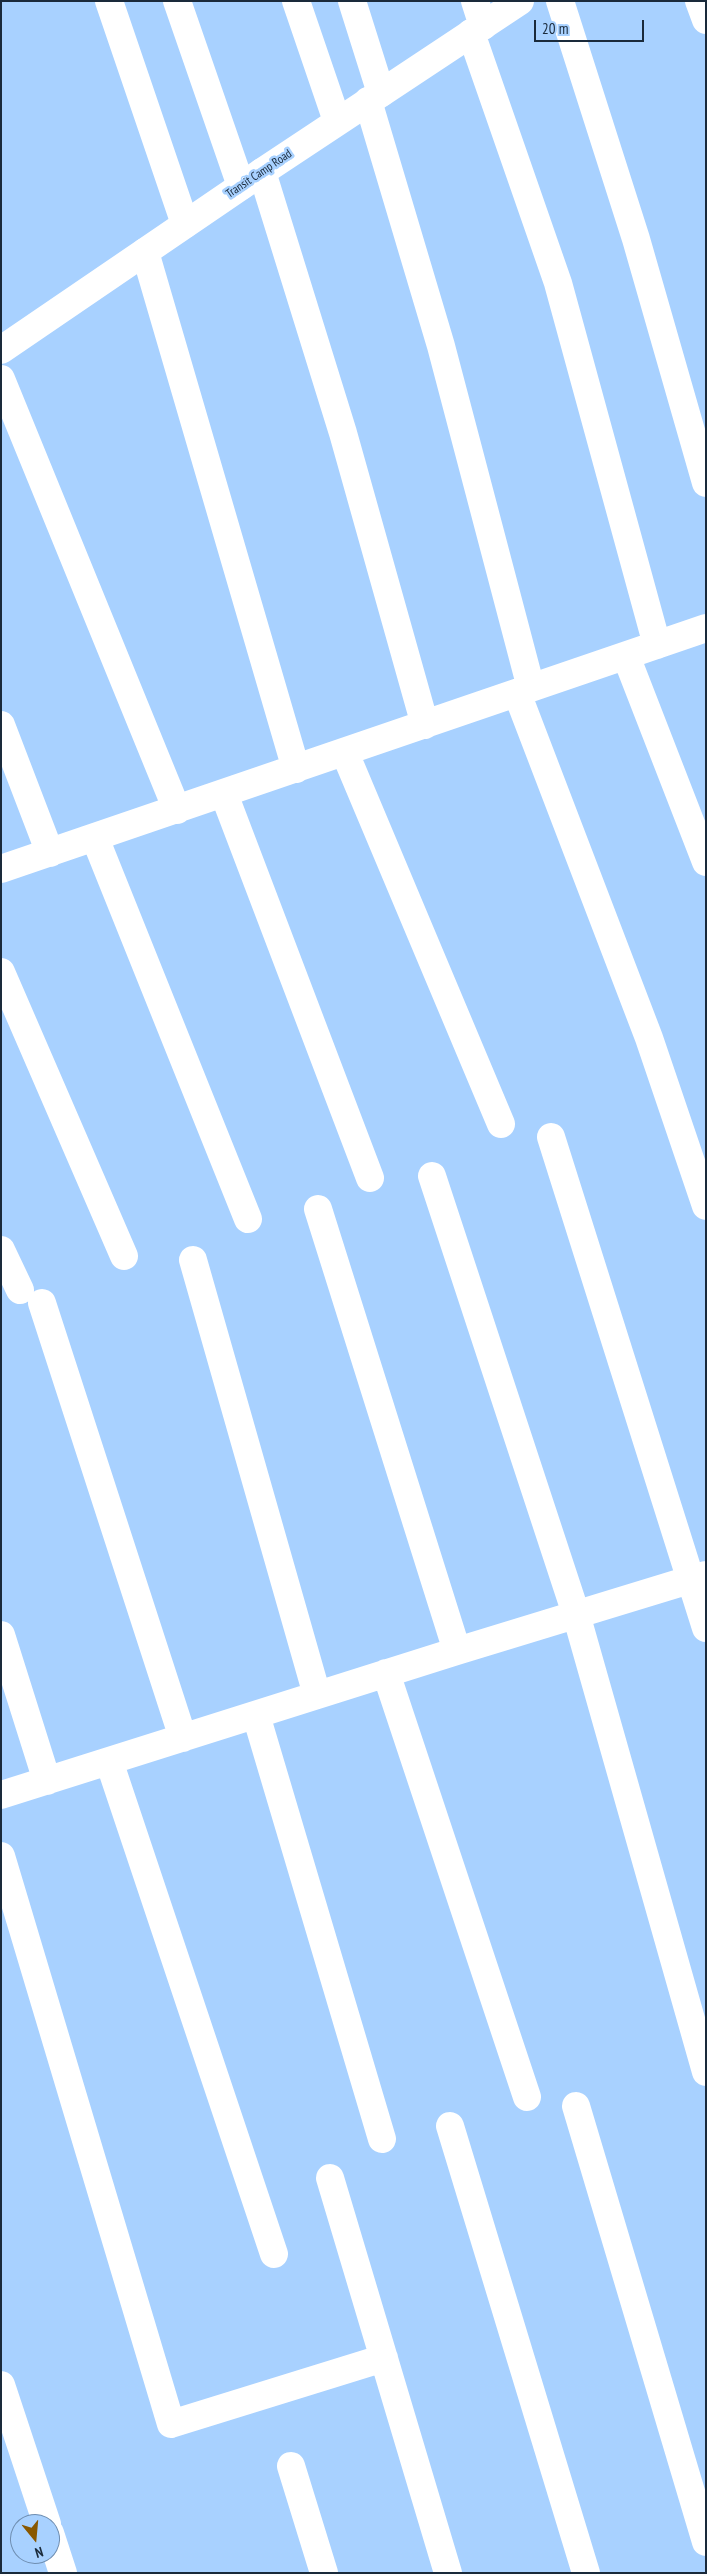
<!DOCTYPE html>
<html>
<head>
<meta charset="utf-8">
<style>
  body { margin:0 }
  #map { position:relative; width:707px; height:2574px; overflow:hidden; background:#a8d1ff; font-family:"PT Sans Narrow",sans-serif }
  canvas { display:block }
  .frame { position:absolute; inset:0; border:2px solid #1a2a3b; pointer-events:none }
  .north { position:absolute; left:10px; top:2514px; width:50px; height:50px; box-sizing:border-box; background:#a8d1ff; border:1px solid #6f8eb1; border-radius:50%; rotate:163deg; font-size:14px; font-weight:700; line-height:20px; text-align:center; color:#1a2a3b }
  .north::after { content:''; display:block; margin:auto; width:18px; height:22px; background:#895800; clip-path:polygon(50% 0,100% 100%,50% 72%,0 100%) }
  .scale { position:absolute; left:534px; top:20px; width:110px; height:22px; box-sizing:border-box; border:2px solid #1a2a3b; border-top:0; padding-left:6px; font-size:15px; line-height:18px; white-space:nowrap; color:#1a2a3b; -webkit-text-stroke:4px #a8d1ff; paint-order:stroke }
</style>
</head>
<body>
<div id="map">
<canvas width="707" height="2574"></canvas>
<div class="frame"></div>
<div class="north">N</div>
<div class="scale">20 m</div>
</div>
<script>
const context = document.querySelector('canvas').getContext('2d');
context.lineJoin = 'round';
const shape = rows => new Path2D(rows.map(r => 'M' + r).join(''));
function stroke(path, color, width, dash) { context.strokeStyle = color; context.lineWidth = width; context.lineCap = dash ? 'butt' : 'round'; context.setLineDash(dash || []); context.stroke(path); }
function write(font, color, halo, rows, align = 'center') {
  context.font = font + ' "PT Sans Narrow",sans-serif'; context.lineWidth = 5; context.setLineDash([]); context.textBaseline = 'middle'; context.strokeStyle = halo; context.fillStyle = color; for (const [text, x, y, turn = 0] of rows) {
    context.save(); context.translate(x, y); context.rotate((+turn || 0) * Math.PI / 180); context.textAlign = isNaN(turn) ? turn : align; if (halo) context.strokeText(text, 0, 0); context.fillText(text, 0, 0); context.restore();
  }
}
stroke(shape([
  [109,1,185,224],
  [177,1,241,186],
  [296,1,337,121],
  [352,1,381,93],
  [475,1,483,26],
  [560,1,636,239,706,483],
  [699,1,706,20],
  [471,33,558,283,657,645],
  [368,101,441,346,531,688],
  [262,172,343,433,425,725],
  [145,252,296,769],
  [1,379,177,810],
  [626,656,706,862],
  [517,693,649,1038,706,1206],
  [1,725,50,853],
  [345,753,501,1124],
  [224,794,370,1178],
  [95,838,248,1219],
  [1,869,706,628],
  [1,972,124,1256],
  [551,1137,706,1628],
  [432,1176,576,1614,706,2072],
  [318,1209,457,1651],
  [1,1250,20,1290],
  [193,1260,317,1695],
  [42,1303,183,1738],
  [1,1635,47,1781],
  [386,1673,527,2097],
  [256,1715,382,2139],
  [109,1761,274,2254],
  [1,1795,457,1651,706,1575],
  [1,1856,171,2424,384,2358],
  [576,2106,706,2542],
  [450,2126,586,2573],
  [330,2178,448,2573],
  [1,2385,47,2524],
  [291,2466,324,2573],
  [50,2533,63,2573]
]), '#fff', 28);
stroke(shape([
  [1,350,262,172,520,1]
]), '#fff', 28);
write('12px', '#1a2a3b', '#a8d1ff', [
  ["Transit Camp Road",259,174,-34]
]);
</script>
</body>
</html>
